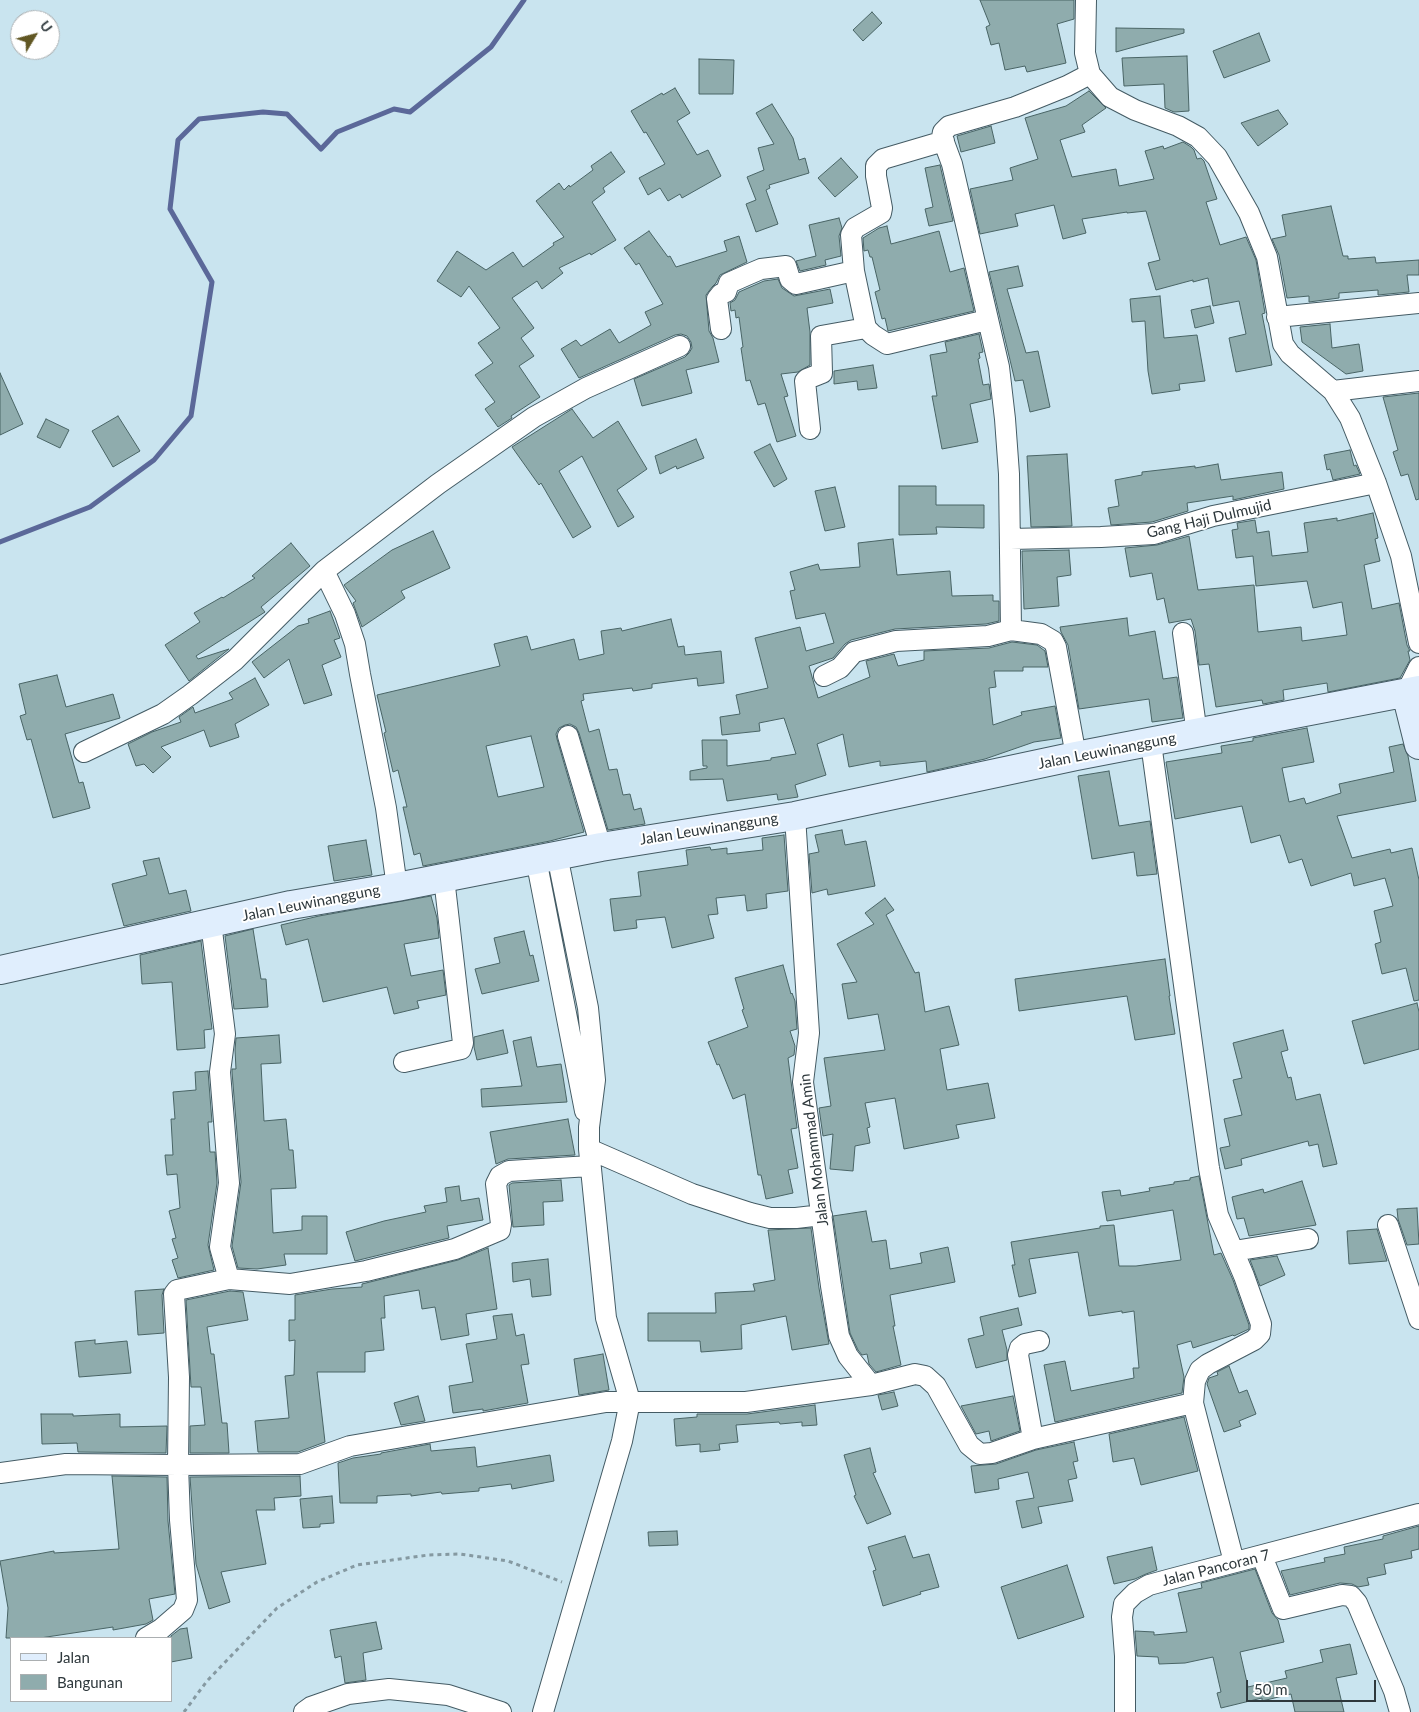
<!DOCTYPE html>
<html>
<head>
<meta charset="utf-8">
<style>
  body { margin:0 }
  #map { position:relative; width:1419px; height:1712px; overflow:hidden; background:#c9e4ef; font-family:Lato,sans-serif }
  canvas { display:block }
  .legend { position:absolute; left:10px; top:1637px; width:162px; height:65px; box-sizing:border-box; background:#fff; border:1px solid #abafb1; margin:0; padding:6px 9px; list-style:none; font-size:15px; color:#2e383c }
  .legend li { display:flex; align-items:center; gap:10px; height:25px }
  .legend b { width:25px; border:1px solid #abafb1 }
  .north { position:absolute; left:10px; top:10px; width:50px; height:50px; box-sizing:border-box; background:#fff; border:1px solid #abafb1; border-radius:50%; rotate:53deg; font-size:14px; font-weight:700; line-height:20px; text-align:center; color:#2e383c }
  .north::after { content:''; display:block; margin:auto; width:18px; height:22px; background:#615723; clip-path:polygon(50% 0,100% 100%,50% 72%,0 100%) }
  .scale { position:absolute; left:1246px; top:1680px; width:130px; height:22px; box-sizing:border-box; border:2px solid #2e383c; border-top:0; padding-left:6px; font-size:15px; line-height:18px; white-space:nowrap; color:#2e383c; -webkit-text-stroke:4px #fff; paint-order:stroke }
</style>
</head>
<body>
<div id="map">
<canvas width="1419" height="1712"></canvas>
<ul class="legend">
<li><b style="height:6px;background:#e0eefd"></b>Jalan</li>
<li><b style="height:14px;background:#8facad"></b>Bangunan</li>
</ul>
<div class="north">U</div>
<div class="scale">50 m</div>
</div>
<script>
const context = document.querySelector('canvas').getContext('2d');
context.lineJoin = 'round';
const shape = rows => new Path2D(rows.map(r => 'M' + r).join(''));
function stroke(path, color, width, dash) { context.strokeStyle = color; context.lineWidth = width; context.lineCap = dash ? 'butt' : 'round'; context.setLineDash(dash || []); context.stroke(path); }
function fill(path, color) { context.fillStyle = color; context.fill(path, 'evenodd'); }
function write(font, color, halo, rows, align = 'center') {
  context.font = font + ' Lato,sans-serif'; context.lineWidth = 4; context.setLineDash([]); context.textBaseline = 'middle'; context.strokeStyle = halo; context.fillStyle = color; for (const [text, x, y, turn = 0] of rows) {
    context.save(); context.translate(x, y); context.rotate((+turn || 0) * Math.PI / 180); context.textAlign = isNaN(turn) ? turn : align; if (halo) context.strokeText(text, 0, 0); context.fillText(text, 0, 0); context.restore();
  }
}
stroke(shape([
  [0,542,90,507,154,460,191,416,212,282,170,209,178,140,199,119,263,112,287,114,321,149,337,132,394,109,410,112,491,47,524,0]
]), '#5b6899', 5);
const building = shape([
  [980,0,1074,0,1074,19,1057,24,1066,63,1027,72,1025,66,1005,70,999,43,991,45,986,27,990,25,980,0],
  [872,12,882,23,863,41,853,30,872,12],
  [1116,28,1184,29,1184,33,1116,52,1116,28],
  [1259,33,1270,61,1224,78,1213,51,1259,33],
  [1187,56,1189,111,1174,112,1165,108,1164,84,1124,86,1122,58,1187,56],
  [699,59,734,60,733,94,699,94,699,59],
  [675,88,690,113,677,121,697,155,708,150,721,176,682,198,680,194,668,201,660,188,648,195,639,178,665,164,646,132,644,133,631,111,662,93,663,95,675,88],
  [1089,91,1106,108,1082,125,1085,132,1060,140,1072,177,1116,169,1119,186,1154,179,1145,151,1163,146,1164,149,1183,142,1191,147,1194,150,1197,159,1201,158,1204,161,1217,199,1206,202,1220,245,1246,237,1256,260,1265,313,1262,314,1272,365,1236,372,1229,338,1246,334,1239,301,1213,306,1208,278,1193,282,1193,280,1156,290,1148,263,1160,260,1146,211,1127,213,1127,212,1082,219,1086,233,1063,239,1054,205,1015,214,1018,226,980,234,970,189,1013,180,1010,168,1038,159,1025,118,1066,106,1089,91],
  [772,104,793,138,799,160,805,158,809,173,769,185,770,188,766,190,778,224,756,232,746,204,756,200,747,177,764,170,758,148,774,144,756,113,772,104],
  [1278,110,1288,124,1258,146,1241,123,1278,110],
  [991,126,995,143,961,152,957,136,991,126],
  [611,152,625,172,603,188,605,192,592,202,616,240,591,255,590,253,559,268,563,273,542,289,537,281,512,298,534,328,521,338,534,356,519,366,540,397,511,416,512,418,498,427,485,409,495,402,475,375,493,363,478,343,500,328,469,286,461,297,437,281,457,251,486,270,513,252,523,267,554,245,553,243,564,237,536,201,559,183,564,190,569,185,570,187,593,170,591,166,611,152],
  [841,158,858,177,835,197,818,178,841,158],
  [940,165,953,221,929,226,925,209,933,207,925,168,940,165],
  [1331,206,1343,256,1348,256,1348,259,1375,257,1376,263,1419,260,1419,275,1407,275,1409,292,1378,295,1378,290,1339,293,1339,298,1309,302,1309,296,1287,298,1279,255,1272,239,1286,236,1282,215,1331,206],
  [839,218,842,228,839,236,841,256,825,260,826,265,800,271,796,261,816,256,809,225,839,218],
  [887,226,891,244,939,231,950,272,964,268,974,311,888,331,885,318,882,319,875,292,880,290,872,257,870,257,868,250,864,251,863,238,879,228,887,226],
  [649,231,668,257,670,256,676,267,727,251,724,241,739,236,747,262,720,275,716,283,712,287,706,295,709,331,713,338,719,362,686,370,692,393,642,406,634,379,685,357,689,353,692,348,691,342,687,336,681,334,675,335,579,378,561,349,576,340,581,346,610,329,619,343,651,325,645,312,663,304,639,263,636,265,624,248,649,231],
  [1018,266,1023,286,1007,289,1026,353,1038,351,1050,407,1030,412,1023,380,1015,381,989,272,1018,266],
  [778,279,782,288,794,296,830,289,833,303,807,308,810,332,810,365,798,372,781,374,788,396,784,397,796,436,777,442,765,403,758,405,750,380,746,381,741,348,743,347,739,317,736,318,735,310,731,311,730,303,735,300,739,292,764,281,778,279],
  [1160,296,1164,338,1197,335,1205,381,1179,384,1180,390,1152,394,1148,371,1145,321,1132,322,1130,299,1160,296],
  [1210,306,1214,323,1195,328,1191,310,1210,306],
  [1330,324,1332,348,1359,344,1363,371,1346,374,1302,342,1300,327,1330,324],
  [979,334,983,352,979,353,980,358,978,359,983,385,989,384,991,399,970,404,978,442,942,449,932,396,937,396,930,355,947,352,945,342,979,334],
  [873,365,877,388,858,390,857,381,834,384,834,371,873,365],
  [0,373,23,424,0,435,0,373],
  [1419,393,1419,499,1416,500,1408,474,1401,476,1393,452,1398,450,1383,397,1419,393],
  [572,409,593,438,618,421,647,469,617,490,634,517,618,527,582,456,559,471,591,527,573,538,541,483,539,485,512,447,572,409],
  [118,416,140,451,113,467,92,431,118,416],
  [46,419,69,430,60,448,37,437,46,419],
  [696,439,704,458,677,469,676,466,660,474,655,456,696,439],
  [770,444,787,479,774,487,754,452,770,444],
  [1350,450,1354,466,1356,465,1360,474,1333,480,1330,469,1327,470,1324,455,1350,450],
  [1067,454,1072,526,1031,527,1027,456,1067,454],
  [1218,464,1221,480,1282,472,1284,489,1233,500,1233,496,1187,503,1188,511,1152,522,1111,525,1108,508,1119,506,1115,480,1142,475,1142,472,1195,466,1195,468,1218,464],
  [899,486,936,486,936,505,984,505,984,528,936,527,937,534,899,535,899,486],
  [835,487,845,527,825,531,815,491,835,487],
  [1373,513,1378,538,1375,539,1380,561,1364,565,1372,609,1399,603,1407,645,1410,651,1408,651,1410,660,1400,678,1328,692,1327,683,1283,690,1284,700,1263,704,1262,700,1216,707,1209,664,1199,665,1195,631,1191,619,1169,623,1164,598,1157,600,1152,573,1130,577,1125,548,1157,545,1189,536,1198,590,1254,585,1258,632,1301,627,1302,641,1347,635,1342,602,1313,608,1307,581,1256,586,1253,556,1236,558,1232,530,1238,529,1237,523,1255,520,1257,533,1269,531,1272,556,1308,552,1304,523,1337,518,1337,521,1373,513],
  [433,531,450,568,401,591,405,598,362,627,353,603,356,601,344,585,392,550,433,531],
  [893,539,897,575,950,571,952,596,993,595,993,601,999,601,999,621,986,624,895,629,851,640,845,644,833,658,809,666,818,698,870,677,866,661,894,654,898,666,924,660,924,651,989,648,1012,642,1037,645,1045,651,1048,667,1023,667,1023,671,994,671,996,687,989,688,993,725,1022,715,1021,712,1055,706,1061,738,1034,742,985,759,927,772,926,761,880,766,880,761,849,767,843,734,817,744,826,775,795,785,798,797,778,800,777,794,727,801,723,779,690,780,690,771,707,768,707,766,703,766,702,740,727,740,727,766,771,760,771,758,796,754,784,718,759,723,760,731,722,735,720,717,740,714,736,695,768,688,755,638,800,627,806,651,834,643,825,613,796,619,790,591,795,590,790,572,818,564,820,570,860,567,858,543,893,539],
  [291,543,310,566,261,607,265,612,196,656,198,659,229,649,189,681,165,645,200,622,194,613,222,597,223,598,255,578,252,576,291,543],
  [1069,550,1071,575,1057,577,1059,606,1024,609,1022,551,1069,550],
  [330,611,340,638,334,640,341,657,322,665,332,695,304,704,289,659,264,678,252,662,298,626,309,623,308,619,330,611],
  [1127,618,1129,636,1155,631,1163,679,1177,677,1183,718,1152,722,1149,699,1079,709,1068,645,1061,632,1060,627,1127,618],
  [671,619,678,647,684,646,685,655,721,651,724,683,698,686,697,678,652,684,652,688,633,691,632,688,583,694,584,700,581,701,589,732,599,729,609,770,617,769,623,795,630,794,634,810,641,808,645,824,608,830,579,733,576,727,570,724,565,725,559,728,556,734,557,739,584,832,550,841,423,866,420,853,414,855,403,807,407,807,398,770,393,772,384,733,386,732,377,695,500,666,494,644,527,636,531,650,574,639,579,660,604,654,601,631,621,628,622,631,671,619],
  [531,736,544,787,498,797,486,746,531,736],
  [57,675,66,707,113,694,120,718,65,734,79,783,83,782,90,808,53,818,31,739,27,740,20,716,26,714,19,684,57,675],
  [255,678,269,705,235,724,239,737,210,747,204,730,161,747,171,757,153,773,144,764,136,766,128,744,152,732,181,722,179,717,193,707,195,713,233,699,229,693,255,678],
  [1307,728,1314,762,1282,768,1289,802,1304,798,1306,804,1341,793,1339,784,1394,772,1389,747,1403,744,1408,756,1416,801,1337,816,1352,858,1390,849,1391,853,1412,848,1419,880,1419,1000,1414,1001,1406,968,1382,974,1375,944,1381,942,1374,911,1393,906,1385,878,1354,886,1351,873,1311,886,1302,859,1289,863,1280,835,1251,843,1242,806,1175,819,1166,762,1222,753,1221,746,1253,741,1253,738,1307,728],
  [1109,771,1119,826,1150,821,1157,874,1137,876,1134,852,1092,859,1078,776,1109,771],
  [842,830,845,845,866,841,875,886,828,895,827,889,812,893,809,854,819,852,815,835,842,830],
  [784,835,788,891,766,894,767,908,747,911,745,895,716,898,718,914,708,915,714,938,672,948,665,917,636,920,637,928,614,931,610,899,641,896,638,872,688,865,686,850,710,847,711,850,727,848,727,854,763,850,762,838,784,835],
  [366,840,372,875,334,881,328,846,366,840],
  [159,858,169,894,186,890,191,911,124,926,112,884,147,875,143,861,159,858],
  [431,896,437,918,439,938,404,944,411,976,443,970,446,995,417,1001,419,1008,394,1014,387,987,323,1002,308,939,286,945,281,925,319,916,431,896],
  [885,898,894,910,886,915,915,973,919,972,925,1012,949,1006,959,1045,940,1049,947,1090,988,1083,995,1118,956,1125,959,1138,904,1149,895,1098,865,1103,870,1127,867,1128,870,1143,855,1146,853,1171,830,1169,833,1134,823,1136,819,1108,831,1106,824,1058,885,1050,878,1014,848,1019,842,984,857,982,837,944,874,924,865,913,885,898],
  [253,929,261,979,266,979,268,1007,234,1009,225,936,253,929],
  [524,931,530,956,533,955,539,981,482,994,475,969,500,963,494,938,524,931],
  [201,941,212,1029,204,1030,205,1048,177,1050,172,982,142,984,140,955,201,941],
  [1165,959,1170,996,1169,996,1175,1034,1135,1040,1127,996,1019,1011,1015,979,1165,959],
  [783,965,791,994,792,993,795,1001,797,1029,790,1031,795,1046,794,1055,788,1058,797,1128,791,1129,798,1168,788,1170,793,1193,766,1199,761,1175,758,1175,745,1094,733,1099,719,1064,717,1065,708,1042,748,1027,742,1010,744,1009,735,978,783,965],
  [1417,1003,1419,1012,1419,1049,1364,1064,1352,1021,1417,1003],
  [503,1030,508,1053,477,1060,474,1047,474,1037,503,1030],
  [1283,1030,1288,1050,1281,1052,1288,1078,1291,1077,1296,1100,1320,1094,1337,1164,1323,1167,1318,1144,1309,1146,1308,1141,1241,1159,1242,1165,1225,1169,1220,1148,1230,1146,1224,1119,1242,1115,1233,1080,1242,1078,1233,1043,1283,1030],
  [279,1035,281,1063,261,1064,264,1121,286,1119,289,1150,293,1150,296,1188,271,1189,273,1233,302,1230,302,1216,327,1216,327,1254,284,1254,286,1265,257,1269,238,1268,232,1246,241,1182,232,1072,232,1069,236,1069,235,1050,236,1038,279,1035],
  [531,1037,537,1067,561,1064,567,1102,482,1107,481,1089,522,1086,513,1041,531,1037],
  [208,1071,212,1122,208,1122,210,1152,215,1152,217,1183,208,1245,214,1270,178,1278,172,1260,178,1258,172,1239,176,1238,169,1211,180,1208,177,1174,167,1175,165,1155,173,1155,171,1119,175,1119,173,1092,196,1090,195,1072,208,1071],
  [568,1119,575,1155,508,1159,496,1164,490,1132,568,1119],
  [1199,1176,1214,1255,1221,1253,1233,1280,1249,1325,1249,1329,1234,1336,1233,1335,1193,1348,1191,1341,1177,1345,1184,1377,1182,1393,1055,1422,1044,1365,1065,1361,1071,1391,1134,1378,1133,1368,1139,1368,1134,1311,1122,1313,1122,1311,1089,1316,1078,1252,1029,1259,1036,1293,1019,1297,1012,1265,1015,1265,1011,1242,1100,1228,1100,1226,1114,1225,1119,1266,1136,1266,1181,1260,1173,1210,1107,1221,1102,1192,1120,1190,1121,1196,1150,1191,1149,1188,1174,1184,1174,1182,1190,1180,1190,1178,1199,1176],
  [561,1180,563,1201,543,1202,544,1225,513,1227,509,1185,512,1183,561,1180],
  [1302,1181,1316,1225,1249,1236,1244,1218,1237,1219,1232,1197,1263,1189,1264,1193,1302,1181],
  [459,1186,461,1201,479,1198,483,1220,447,1226,449,1238,355,1261,346,1232,384,1221,426,1212,424,1206,447,1202,445,1188,459,1186],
  [1417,1208,1419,1244,1407,1245,1398,1219,1397,1209,1417,1208],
  [866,1211,872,1242,886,1240,890,1269,922,1263,920,1253,948,1247,955,1282,890,1295,895,1326,893,1326,901,1365,876,1372,869,1364,867,1354,862,1355,858,1350,850,1333,833,1216,866,1211],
  [811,1228,819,1288,829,1344,792,1350,786,1316,741,1325,742,1349,701,1352,700,1341,648,1341,648,1313,716,1313,715,1293,755,1291,753,1284,775,1280,768,1230,811,1228],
  [1377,1229,1387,1261,1349,1264,1347,1231,1377,1229],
  [488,1248,497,1309,466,1314,469,1335,441,1340,435,1307,422,1309,419,1290,384,1296,385,1318,381,1318,384,1350,365,1352,365,1372,317,1372,325,1442,298,1452,258,1452,255,1421,289,1418,285,1376,294,1375,295,1340,289,1341,289,1320,295,1320,295,1295,332,1289,362,1287,362,1284,458,1260,488,1248],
  [1277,1256,1285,1275,1260,1286,1250,1260,1277,1256],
  [548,1259,551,1295,532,1297,530,1279,513,1282,512,1263,548,1259],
  [164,1289,162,1295,164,1333,138,1335,135,1291,164,1289],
  [230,1291,243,1292,248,1320,207,1327,211,1354,214,1354,222,1423,227,1423,229,1453,190,1453,190,1426,205,1425,201,1387,191,1387,186,1300,230,1291],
  [1018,1308,1022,1325,1002,1330,1007,1350,1007,1360,976,1368,968,1339,984,1335,980,1317,1018,1308],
  [512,1314,516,1336,524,1334,529,1364,521,1365,528,1403,483,1411,483,1409,453,1413,449,1386,473,1382,466,1344,497,1339,493,1316,512,1314],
  [95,1340,95,1344,127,1341,131,1373,79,1377,75,1342,95,1340],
  [603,1354,609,1390,579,1395,574,1359,603,1354],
  [1229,1366,1239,1393,1247,1390,1256,1414,1239,1421,1241,1426,1224,1432,1207,1384,1209,1378,1218,1375,1217,1372,1229,1366],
  [894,1392,898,1406,882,1410,878,1395,894,1392],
  [418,1396,425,1421,401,1425,394,1403,418,1396],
  [1013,1396,1020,1431,991,1441,989,1431,976,1434,961,1406,1013,1396],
  [815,1405,817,1425,802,1426,802,1422,780,1424,779,1422,736,1425,738,1442,719,1444,720,1450,700,1452,700,1444,676,1446,674,1419,697,1417,697,1414,747,1414,815,1405],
  [41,1414,73,1414,73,1416,120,1414,120,1427,167,1426,166,1453,78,1452,77,1443,42,1444,41,1414],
  [1184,1417,1198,1471,1141,1485,1134,1458,1113,1462,1109,1434,1184,1417],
  [1074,1442,1078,1461,1073,1462,1077,1478,1068,1480,1073,1501,1038,1507,1042,1523,1022,1528,1016,1501,1034,1498,1028,1472,998,1479,999,1489,975,1493,971,1466,996,1464,1036,1450,1074,1442],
  [430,1444,431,1451,475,1447,477,1467,550,1455,554,1481,512,1489,511,1484,479,1488,479,1491,442,1494,441,1492,411,1496,411,1494,377,1496,377,1503,340,1503,338,1463,353,1458,381,1454,381,1453,430,1444],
  [870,1448,876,1472,873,1473,891,1514,867,1524,854,1496,856,1495,844,1455,870,1448],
  [112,1476,167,1477,168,1521,175,1594,149,1599,153,1620,146,1624,113,1630,113,1627,40,1638,6,1638,8,1608,0,1561,54,1551,54,1553,119,1549,112,1476],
  [300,1476,301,1496,274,1498,275,1510,256,1510,266,1564,221,1572,230,1602,209,1609,196,1564,190,1477,300,1476],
  [332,1496,334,1523,320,1524,320,1527,303,1528,300,1499,332,1496],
  [1419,1526,1419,1549,1411,1551,1412,1558,1384,1564,1386,1574,1367,1578,1369,1585,1358,1587,1352,1584,1340,1583,1290,1595,1281,1571,1325,1562,1324,1558,1345,1554,1344,1547,1383,1539,1383,1536,1419,1526],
  [677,1531,678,1545,649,1546,648,1532,677,1531],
  [905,1536,913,1558,929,1554,939,1587,920,1592,921,1594,883,1606,873,1571,876,1570,868,1547,905,1536],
  [1152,1547,1157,1570,1146,1574,1135,1579,1114,1584,1107,1557,1152,1547],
  [1067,1565,1084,1617,1018,1639,1001,1587,1067,1565],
  [1255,1569,1272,1613,1278,1620,1284,1642,1240,1652,1248,1687,1287,1678,1285,1671,1323,1662,1320,1650,1350,1644,1357,1674,1336,1678,1344,1712,1295,1712,1291,1694,1262,1701,1262,1698,1221,1708,1217,1693,1221,1692,1213,1657,1185,1663,1159,1664,1158,1657,1137,1656,1135,1631,1154,1632,1154,1635,1187,1632,1178,1593,1202,1588,1201,1583,1255,1569],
  [376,1622,382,1649,363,1653,366,1680,345,1683,341,1656,335,1658,330,1630,376,1622],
  [187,1628,192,1658,171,1662,171,1636,180,1629,187,1628]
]);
fill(building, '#8facad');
stroke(building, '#496465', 1);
const street = shape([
  [1086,0,1085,53,1090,74,1110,97,1135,110,1178,126,1198,137,1217,157,1249,213,1267,257,1283,344,1290,354,1333,391,1350,418,1376,483,1401,556,1419,643],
  [1277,317,1419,303],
  [866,328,854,271,851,235,855,228,881,213,882,208,876,176,876,166,883,159,944,141],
  [721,329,717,299,721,294,726,292,729,283,747,275,761,269,786,266,790,279,796,284,854,271],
  [1333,391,1419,381],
  [810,429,805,381,807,379,822,373,821,336,866,328,873,335,887,344,987,320],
  [1010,539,1101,537,1154,534,1213,516,1376,483],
  [1011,630,1041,634,1053,641,1056,647,1076,756],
  [1183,633,1197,734],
  [824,676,840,668,854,652,858,651,896,641,988,636,1011,630,1009,474,1005,419,999,367,952,164,942,137,943,132,949,126,1015,107,1067,86,1090,74],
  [1406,693,1419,667],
  [568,736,601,847],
  [1151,743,1209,1168,1218,1215,1244,1276,1261,1324,1260,1334,1254,1340,1208,1364,1200,1370,1195,1381,1193,1403,1234,1562],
  [84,752,163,714,190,695,235,660,324,571],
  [795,816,809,1033,803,1082,831,1286,839,1336,848,1356,871,1385],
  [536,859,585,1111],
  [397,887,386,808,360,674,355,644,345,614,324,571,438,484,534,417,586,388,680,346],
  [211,923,225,1034,220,1072,229,1183,220,1247,229,1279],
  [404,1062,461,1049,463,1043,444,878],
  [589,1149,692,1194,750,1213,770,1218,796,1218,822,1215],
  [1388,1225,1419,1319],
  [1234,1251,1308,1239],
  [1033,1439,1018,1355,1020,1348,1025,1344,1039,1341],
  [0,1473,66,1464,178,1465,300,1464,350,1446,606,1402,746,1402,871,1385,915,1374,925,1376,936,1386,969,1445,980,1454,992,1453,1033,1439,1193,1403],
  [1262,1556,1283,1609,1342,1595,1351,1596,1357,1603,1394,1691,1400,1712],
  [146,1638,161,1629,183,1610,187,1600,180,1520,178,1465,179,1377,174,1294,177,1290,229,1279,290,1284,366,1271,455,1249,500,1230,501,1224,496,1184,500,1176,509,1171,590,1166],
  [304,1712,311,1707,348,1694,389,1689,448,1695,501,1712],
  [543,1712,622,1441,630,1401,606,1318,589,1149,589,1127,595,1080,588,1008,557,855],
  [1125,1712,1125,1656,1122,1617,1124,1604,1135,1593,1149,1585,1171,1579,1419,1514]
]);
const secondary = shape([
  [1406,693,1419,745],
  [0,970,291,905,397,887,601,847,795,816,1076,756,1419,690]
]);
stroke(street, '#445b64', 22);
stroke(secondary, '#445b64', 30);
stroke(shape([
  [184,1712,207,1681,277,1608,317,1582,357,1565,428,1555,460,1554,508,1561,562,1582]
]), '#8599a1', 3, [4, 4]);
stroke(street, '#fff', 20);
stroke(secondary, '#e0eefd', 28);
write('15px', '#2e383c', '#fff', [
  ["Gang Haji Dulmujid",1209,519,-13],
  ["Jalan Leuwinanggung",1107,751,-11],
  ["Jalan Leuwinanggung",709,829,-9],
  ["Jalan Leuwinanggung",311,903,-11],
  ["Jalan Mohammad Amin",814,1150,-97],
  ["Jalan Pancoran 7",1216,1568,-14]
]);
</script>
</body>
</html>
